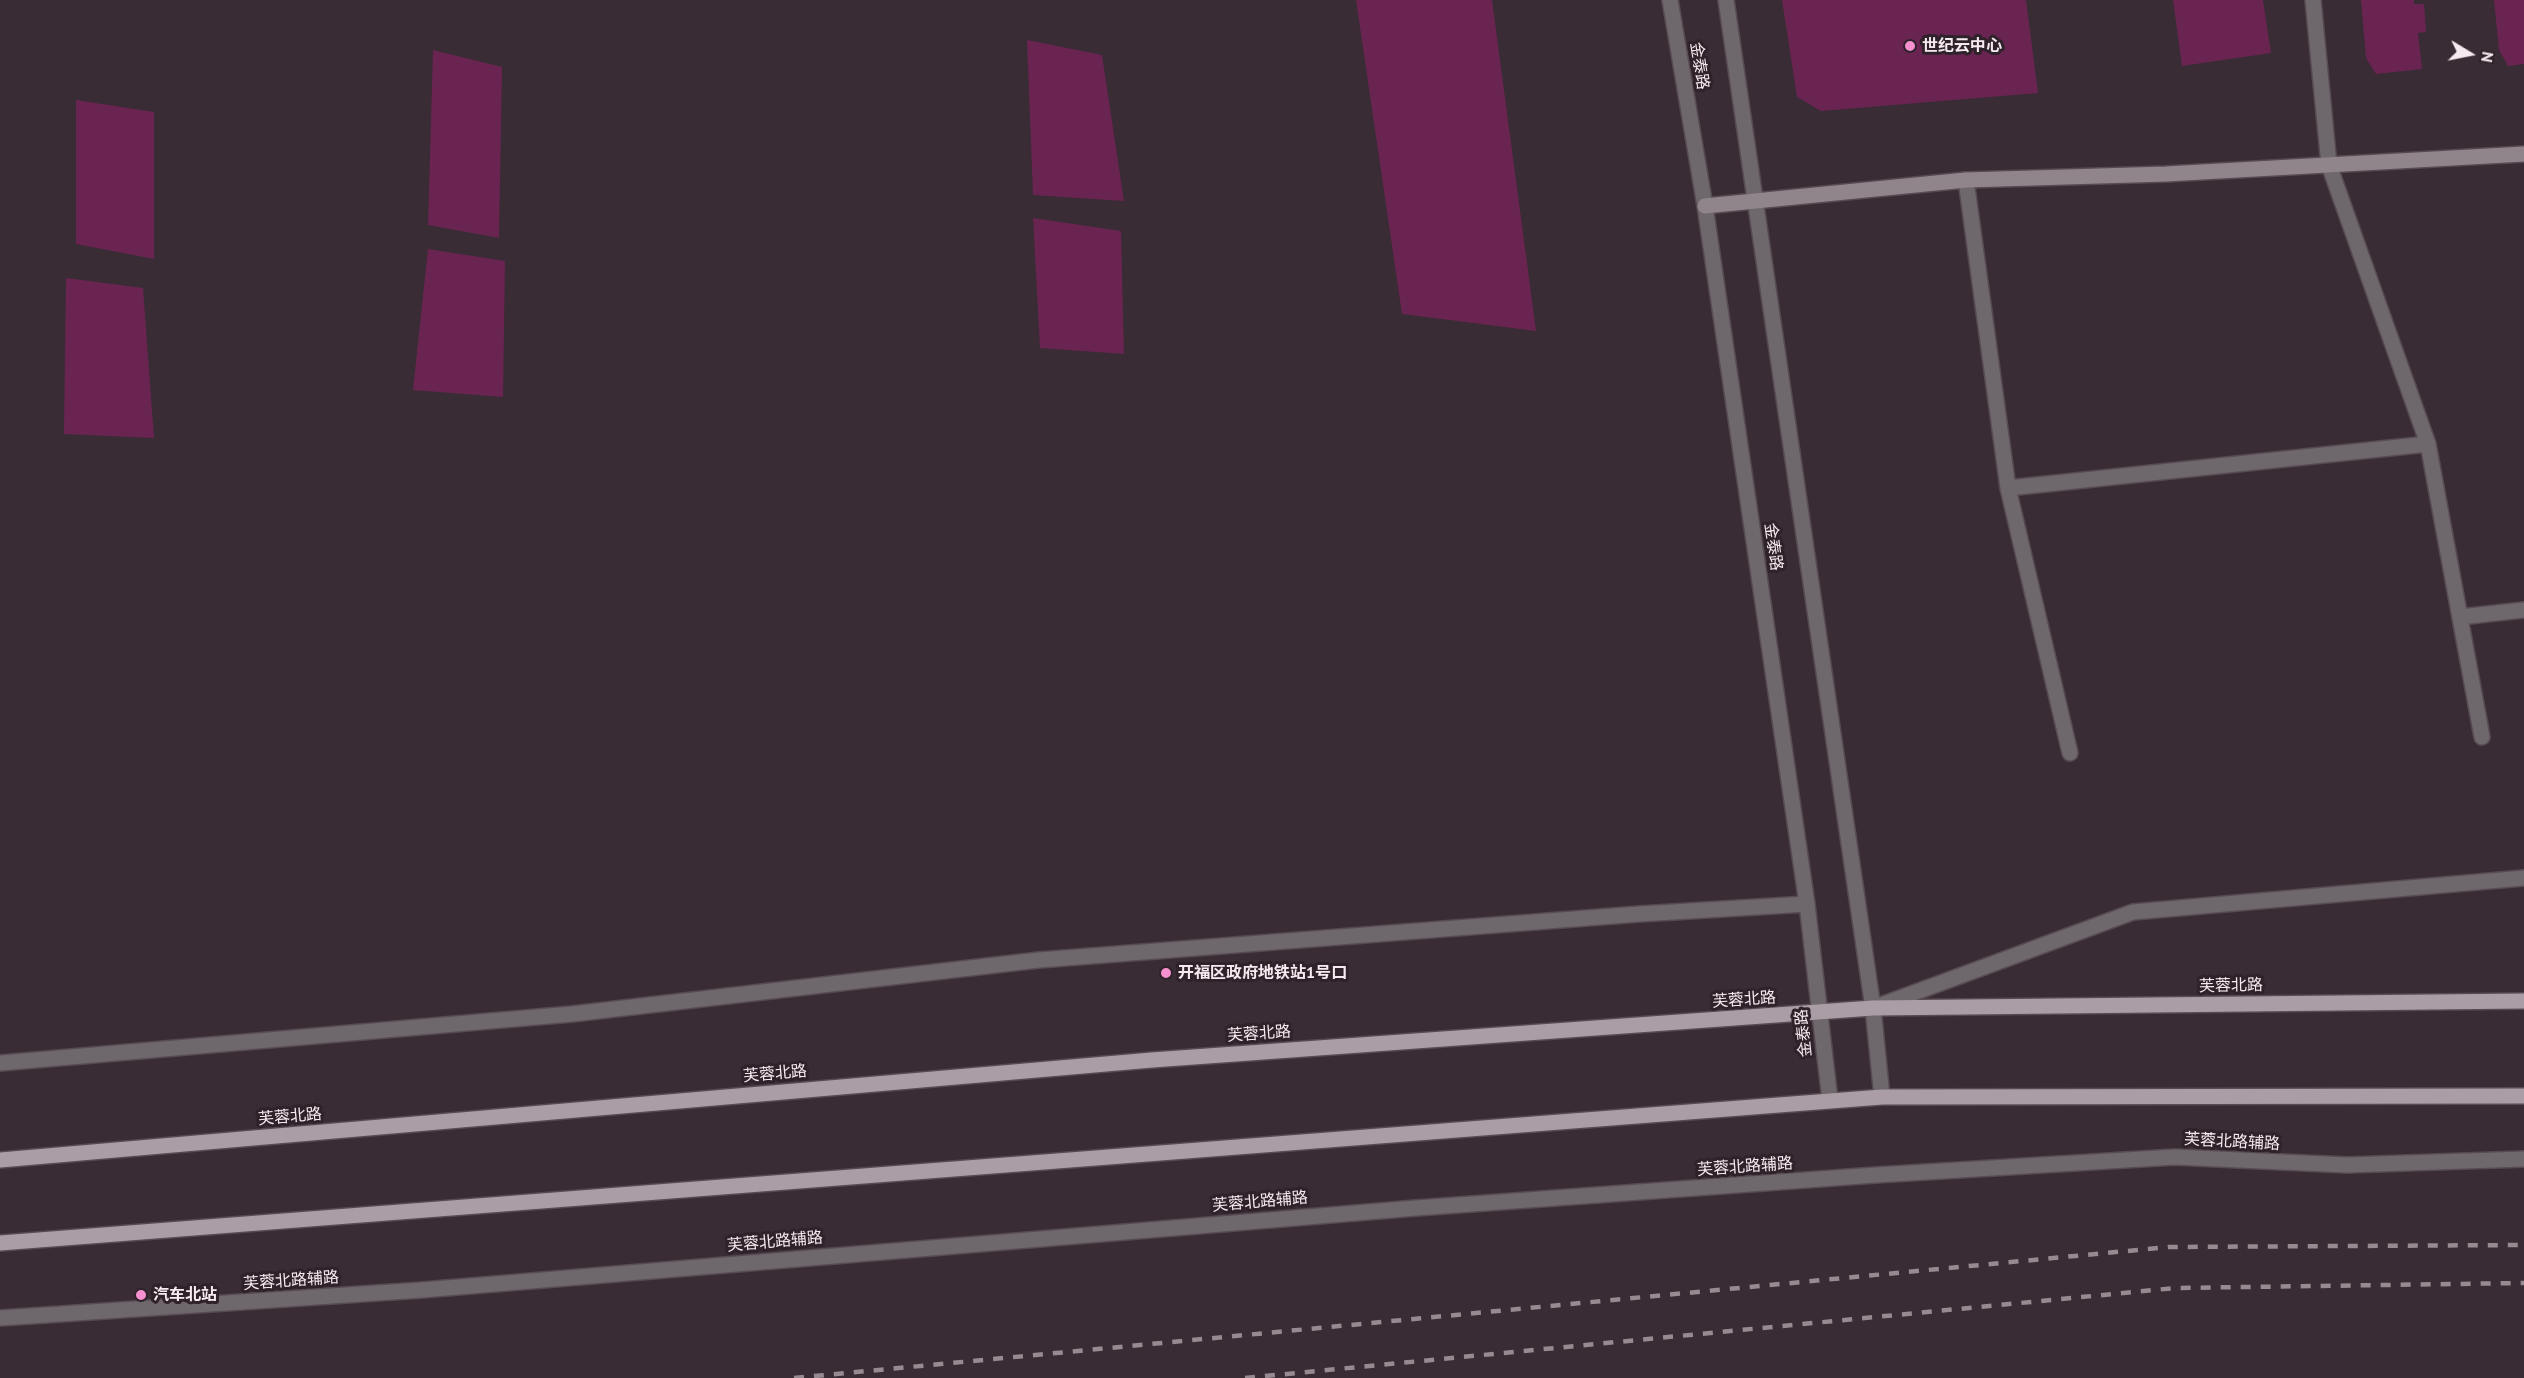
<!DOCTYPE html>
<html>
<head>
<meta charset="utf-8">
<style>
  body { margin:0 }
  #map { position:relative; width:2524px; height:1378px; overflow:hidden; background:#392c34; font-family:"PT Sans",sans-serif }
  canvas { display:block }
  .north { position:absolute; left:2440px; top:24px; width:60px; height:60px; -webkit-text-stroke:4px #2f222a; paint-order:stroke; rotate:100deg; font-size:16px; font-weight:700; line-height:24px; text-align:center; color:#f4eaef }
  .north::after { content:''; display:block; margin:auto; width:21px; height:27px; background:#f4eaef; clip-path:polygon(50% 0,100% 100%,50% 72%,0 100%) }
</style>
</head>
<body>
<div id="map">
<canvas width="2524" height="1378"></canvas>
<div class="north">N</div>
</div>
<script>
const context = document.querySelector('canvas').getContext('2d');
context.lineJoin = 'round';
function fill(path, color) { context.fillStyle = color; context.fill(path, 'evenodd'); }
const shape = rows => new Path2D(rows.map(r => 'M' + r).join(''));
function stroke(path, color, width, dash) { context.strokeStyle = color; context.lineWidth = width; context.lineCap = dash ? 'butt' : 'round'; context.setLineDash(dash || []); context.stroke(path); }
function write(font, color, halo, rows, align = 'center') {
  context.font = font + ' "PT Sans","Noto Sans SC",sans-serif'; context.lineWidth = 6; context.setLineDash([]); context.textBaseline = 'middle'; context.strokeStyle = halo; context.fillStyle = color; for (const [text, x, y, turn = 0] of rows) {
    context.save(); context.translate(x, y); context.rotate((+turn || 0) * Math.PI / 180); context.textAlign = isNaN(turn) ? turn : align; if (halo) context.strokeText(text, 0, 0); context.fillText(text, 0, 0); context.restore();
  }
}
fill(shape([
  [1356,0,1492,0,1536,331,1402,314],
  [1782,0,2026,0,2038,93,1821,111,1797,97],
  [2173,0,2263,0,2271,53,2182,66],
  [2361,0,2414,0,2414,4,2424,4,2426,32,2418,33,2422,69,2376,74,2366,58],
  [2494,0,2524,0,2524,64,2508,66,2499,50],
  [1027,40,1102,55,1124,201,1033,195],
  [433,50,502,67,499,238,428,225],
  [76,100,154,112,154,259,76,244],
  [1033,218,1121,231,1124,354,1040,348],
  [428,249,505,261,503,397,413,390],
  [66,278,143,288,154,438,64,434]
]), '#6a2452');
const minor = shape([
  [2313,0,2329,165,2428,444,2482,737],
  [1966,180,2008,488,2070,753],
  [2008,488,2428,444],
  [2460,617,2524,610],
  [1873,1008,2133,912,2524,878]
]);
const tertiary = shape([
  [1670,0,1705,206,1807,904,1830,1100],
  [1726,0,1873,1008,1882,1097],
  [0,1063,572,1014,1039,960,1639,914,1807,904],
  [0,1318,422,1290,1416,1208,1876,1175,2175,1157,2347,1165,2524,1159]
]);
const secondary = shape([
  [1705,206,1966,180,2166,174,2524,154]
]);
const primary = shape([
  [0,1160,1152,1060,1873,1008,2524,1001],
  [0,1243,1882,1097,2524,1096]
]);
stroke(minor, '#574a52', 18);
stroke(tertiary, '#574a52', 18);
stroke(secondary, '#574a52', 18);
stroke(primary, '#574a52', 18);
stroke(minor, '#6e676b', 15);
stroke(tertiary, '#6e676b', 15);
stroke(secondary, '#91858c', 15);
stroke(primary, '#ab9da5', 15);
stroke(shape([
  [794,1378,2169,1247,2524,1245],
  [1245,1378,2175,1288,2524,1283]
]), '#978b92', 4.5, [10, 10]);
for (const [x, y, r, color] of [
  [1910,46,6,"#f690cf"],
  [1166,973,6,"#f690cf"],
  [141,1295,6,"#f690cf"]
]) { const dot = new Path2D(); dot.arc(x, y, r, 0, 2 * Math.PI); context.fillStyle = color; context.fill(dot); stroke(dot, '#2f222a', 2); }
write('bold 16px', '#f4eaef', '#2f222a', [
  ["世纪云中心",1922,46],
  ["开福区政府地铁站1号口",1178,973],
  ["汽车北站",153,1295]
], 'left');
write('16px', '#f4eaef', '#2f222a', [
  ["金泰路",1699,66,81],
  ["金泰路",1773,547,82],
  ["芙蓉北路",2231,986,-1],
  ["芙蓉北路",1744,1000,-4],
  ["金泰路",1804,1033,-96],
  ["芙蓉北路",1259,1034,-4],
  ["芙蓉北路",775,1074,-5],
  ["芙蓉北路",290,1117,-5],
  ["芙蓉北路辅路",2232,1142,3],
  ["芙蓉北路辅路",1745,1167,-4],
  ["芙蓉北路辅路",1260,1202,-5],
  ["芙蓉北路辅路",775,1242,-5],
  ["芙蓉北路辅路",291,1281,-4]
]);
</script>
</body>
</html>
